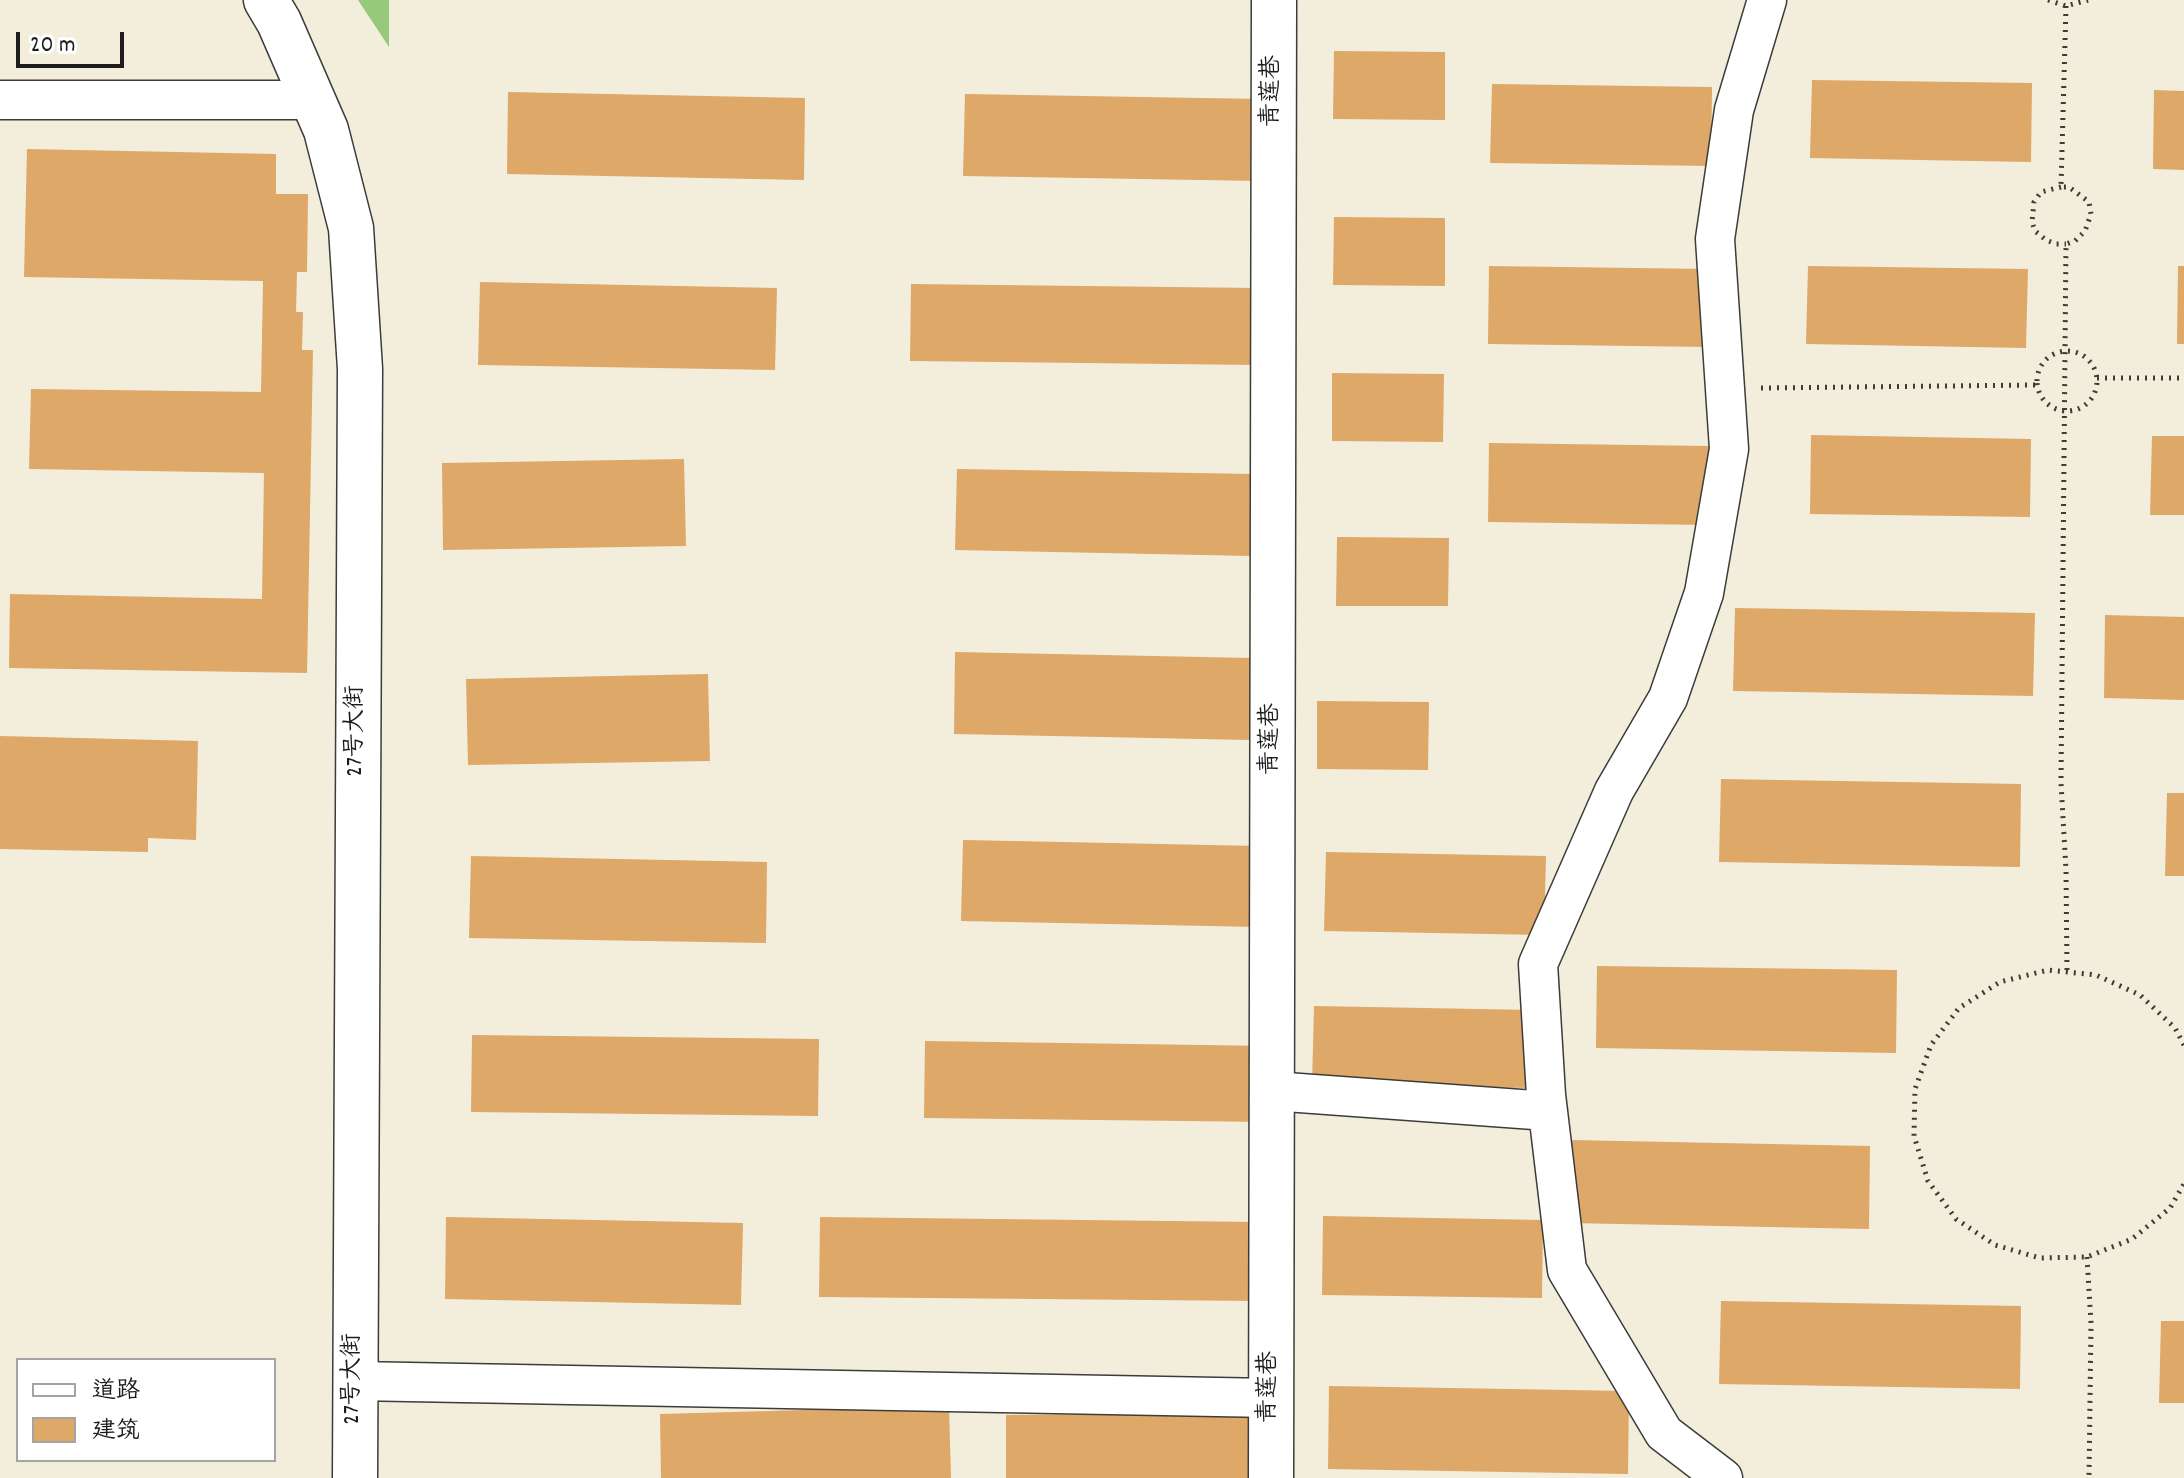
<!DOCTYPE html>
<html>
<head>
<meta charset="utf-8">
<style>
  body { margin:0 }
  #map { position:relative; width:2184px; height:1478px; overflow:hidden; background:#f2eedb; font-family:Dekko,"LXGW WenKai TC",sans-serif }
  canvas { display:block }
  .legend { position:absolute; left:16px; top:1358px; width:260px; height:104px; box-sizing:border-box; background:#fff; border:2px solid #a4a4a4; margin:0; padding:10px 14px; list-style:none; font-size:24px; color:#1c1c1c }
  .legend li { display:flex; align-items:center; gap:16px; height:40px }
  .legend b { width:40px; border:2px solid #a4a4a4 }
  .scale { position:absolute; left:16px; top:32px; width:108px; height:36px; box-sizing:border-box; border:4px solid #1c1c1c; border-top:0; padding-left:10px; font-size:24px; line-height:28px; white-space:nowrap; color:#1c1c1c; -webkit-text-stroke:6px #fff; paint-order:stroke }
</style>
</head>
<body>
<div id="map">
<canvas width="2184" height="1478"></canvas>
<ul class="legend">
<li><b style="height:10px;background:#fff"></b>道路</li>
<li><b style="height:22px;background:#dda868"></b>建筑</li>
</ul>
<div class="scale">20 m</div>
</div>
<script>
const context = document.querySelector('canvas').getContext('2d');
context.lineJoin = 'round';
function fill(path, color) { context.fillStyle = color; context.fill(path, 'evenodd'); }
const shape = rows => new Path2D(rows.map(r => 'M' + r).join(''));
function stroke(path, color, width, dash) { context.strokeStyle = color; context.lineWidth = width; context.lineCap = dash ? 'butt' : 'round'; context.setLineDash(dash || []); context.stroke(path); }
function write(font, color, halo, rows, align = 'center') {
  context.font = font + ' Dekko,"LXGW WenKai TC",sans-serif'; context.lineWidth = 6; context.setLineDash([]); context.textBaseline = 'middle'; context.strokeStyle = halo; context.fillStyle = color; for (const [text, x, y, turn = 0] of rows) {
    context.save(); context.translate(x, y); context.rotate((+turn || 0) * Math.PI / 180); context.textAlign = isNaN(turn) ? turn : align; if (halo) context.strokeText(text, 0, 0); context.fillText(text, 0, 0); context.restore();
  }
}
fill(shape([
  [358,0,389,0,389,47]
]), '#96c97a');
fill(shape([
  [1334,51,1445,52,1445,120,1333,119],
  [1812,80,2032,83,2031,162,1810,158],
  [1492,84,1712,87,1711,166,1490,163],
  [2154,90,2184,91,2184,170,2153,169],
  [508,92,805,98,804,180,507,174],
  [965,94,1261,99,1260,181,963,176],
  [27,149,276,154,276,194,308,194,307,272,297,272,296,312,303,312,302,350,313,350,307,673,9,668,10,594,262,599,264,473,29,469,31,389,261,392,263,281,24,277],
  [1334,217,1445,218,1445,286,1333,285],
  [1489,266,1709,269,1708,347,1488,344],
  [1808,266,2028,269,2026,348,1806,344],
  [2178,266,2184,266,2184,344,2177,344],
  [480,282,777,288,775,370,478,365],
  [911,284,1258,288,1257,365,910,361],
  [1332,373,1444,374,1443,442,1332,441],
  [1811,435,2031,439,2030,517,1810,514],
  [2152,436,2184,436,2184,515,2150,515],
  [1489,443,1709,446,1708,525,1488,522],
  [684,459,686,546,443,550,442,463],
  [957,469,1253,474,1252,556,955,550],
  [1337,537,1449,538,1448,606,1336,606],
  [1735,608,2035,613,2033,696,1733,691],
  [2105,615,2184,617,2184,700,2104,698],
  [955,652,1252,658,1250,740,954,734],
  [708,674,710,761,468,765,466,679],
  [1317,701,1429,702,1428,770,1317,769],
  [0,736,198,741,196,840,148,838,148,852,0,849],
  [1721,779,2021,784,2020,867,1719,862],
  [2167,793,2184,793,2184,876,2165,876],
  [963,840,1260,846,1258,927,961,921],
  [1326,852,1546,856,1544,935,1324,931],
  [471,856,767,862,766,943,469,938],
  [1597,966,1897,970,1896,1053,1596,1048],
  [1314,1006,1534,1010,1532,1088,1312,1085],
  [472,1035,819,1039,818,1116,471,1112],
  [925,1041,1272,1046,1271,1122,924,1118],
  [1571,1140,1870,1146,1869,1229,1569,1223],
  [1323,1216,1543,1220,1542,1298,1322,1295],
  [446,1217,743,1223,741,1305,445,1299],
  [820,1217,1259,1222,1258,1301,819,1297],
  [1721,1301,2021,1306,2020,1389,1719,1384],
  [2161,1321,2184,1321,2184,1403,2159,1403],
  [1329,1386,1629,1391,1628,1474,1328,1469],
  [949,1406,951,1478,661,1478,660,1414],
  [1249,1413,1250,1478,1006,1478,1006,1415]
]), '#dda868');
const minor = shape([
  [0,100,313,100],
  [1272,1091,1548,1111],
  [355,1381,1271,1398],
  [1723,1478,1664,1433,1567,1270,1546,1095,1538,964,1614,791,1668,698,1704,593,1729,449,1715,239,1734,110,1767,0]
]);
const tertiary = shape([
  [266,0,279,22,326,130,351,228,360,369,355,1478],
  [1271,1478,1274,0]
]);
stroke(minor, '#3c3c39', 41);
stroke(tertiary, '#3c3c39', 47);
stroke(shape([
  [2048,0,2066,6,2088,0],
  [2066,6,2061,187,2069,187,2089,202,2091,214,2085,231,2075,241,2066,244,2061,783,2066,870,2067,972],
  [2061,187,2041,192,2034,202,2032,222,2035,231,2046,240,2056,244,2066,244],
  '2037 381a30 30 0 1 1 60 0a30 30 0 1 1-60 0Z',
  [2097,378,2184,378],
  [1761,388,2036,385],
  [2184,1045,2175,1028,2140,995,2096,975,2048,970,2000,982,1959,1008,1931,1045,1915,1089,1914,1136,1928,1181,1956,1219,1995,1245,2040,1258,2087,1257,2132,1239,2170,1208,2184,1184],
  [2087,1257,2091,1323,2089,1478]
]), '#3c3c39', 5, [2, 6]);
stroke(minor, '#fff', 38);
stroke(tertiary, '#fff', 44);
write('24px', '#1c1c1c', '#fff', [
  ["青莲巷",1274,91,-90],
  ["27号大街",358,731,-90],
  ["青莲巷",1273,739,-90],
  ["27号大街",355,1379,-90],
  ["青莲巷",1271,1387,-90]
]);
</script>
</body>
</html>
